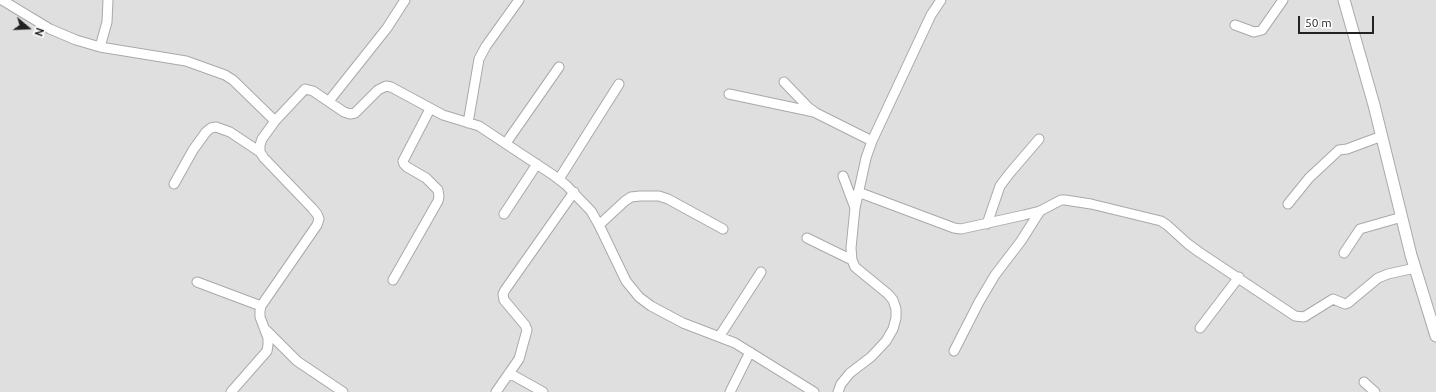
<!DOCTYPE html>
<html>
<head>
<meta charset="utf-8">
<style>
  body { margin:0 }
  #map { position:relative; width:1436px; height:392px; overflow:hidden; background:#f2efe9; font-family:Ubuntu,sans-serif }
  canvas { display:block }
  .north { position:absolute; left:8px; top:8px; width:40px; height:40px; -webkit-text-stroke:3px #fff; paint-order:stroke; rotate:109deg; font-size:11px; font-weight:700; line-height:16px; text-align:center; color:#222 }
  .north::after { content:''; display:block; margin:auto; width:14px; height:18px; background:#222; clip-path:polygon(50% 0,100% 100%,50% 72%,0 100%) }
  .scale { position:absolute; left:1298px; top:16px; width:76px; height:18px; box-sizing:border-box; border:2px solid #222; border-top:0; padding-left:5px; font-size:12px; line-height:14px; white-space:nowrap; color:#222; -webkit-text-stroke:3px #fff; paint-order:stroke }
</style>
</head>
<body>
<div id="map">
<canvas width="1436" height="392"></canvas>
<div class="north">N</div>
<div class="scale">50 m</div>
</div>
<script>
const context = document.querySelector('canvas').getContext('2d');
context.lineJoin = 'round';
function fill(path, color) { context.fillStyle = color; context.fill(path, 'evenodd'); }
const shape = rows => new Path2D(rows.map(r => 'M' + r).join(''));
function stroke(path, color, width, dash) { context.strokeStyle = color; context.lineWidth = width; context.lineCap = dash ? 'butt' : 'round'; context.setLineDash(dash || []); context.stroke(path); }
fill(shape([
  [0,0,1436,0,1436,392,0,392]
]), '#e0dfdf');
const minor = shape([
  [2,0,50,29,76,40,100,47,186,61,225,75,233,80,275,121],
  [1235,25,1254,32,1262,30,1283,0],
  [100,47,107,22,108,0],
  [784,82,809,108,816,113,872,141],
  [729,94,814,112],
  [329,101,387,28,405,0],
  [468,123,479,59,486,46,519,0],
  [506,143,559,67],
  [843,176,855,208],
  [559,179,619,84],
  [174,184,193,150,206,132,211,128,216,127,230,132,260,152],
  [858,192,954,228,961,229,1024,215,1040,211,1061,200,1065,200,1091,204,1161,221,1167,225,1188,244,1199,252,1295,316,1304,317,1333,299,1345,304,1348,303,1378,278,1388,274,1415,268],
  [1288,204,1309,178,1339,150,1347,149,1382,136],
  [504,214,537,164],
  [987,224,1000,186,1009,174,1039,139],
  [599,225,625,201,631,197,640,196,659,196,668,199,723,229],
  [807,238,852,260],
  [1344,253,1360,229,1402,217],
  [393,280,438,201,439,197,438,190,426,178,407,167,404,164,403,161,430,109],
  [197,282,261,306],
  [1200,328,1239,277],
  [266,330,297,361,343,392],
  [719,337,761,272],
  [954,351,979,302,995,275,1021,241,1040,211],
  [509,373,543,392],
  [1364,382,1375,392],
  [231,392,267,351,268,345,268,338,260,317,260,311,261,306,317,225,319,219,317,214,312,208,264,158,260,152,260,145,262,139,275,121,305,89,313,91,344,112,350,114,355,113,378,90,386,86,391,87,443,115,479,126,553,175,566,185,591,211,599,225,626,281,639,297,651,306,683,323,735,343,814,392],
  [496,392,519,359,527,330,525,325,504,300,503,294,505,290,574,192],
  [730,392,750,352],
  [838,392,841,384,850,373,871,357,886,341,893,329,896,318,896,309,893,300,888,294,855,267,852,260,851,248,855,208,866,158,872,141,931,15,941,0]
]);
const tertiary = shape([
  [1344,0,1374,105,1411,255,1436,336]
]);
stroke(minor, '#a9a9a9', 11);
stroke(tertiary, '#a9a9a9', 13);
stroke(minor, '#fff', 9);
stroke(tertiary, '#fff', 11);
</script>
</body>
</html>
